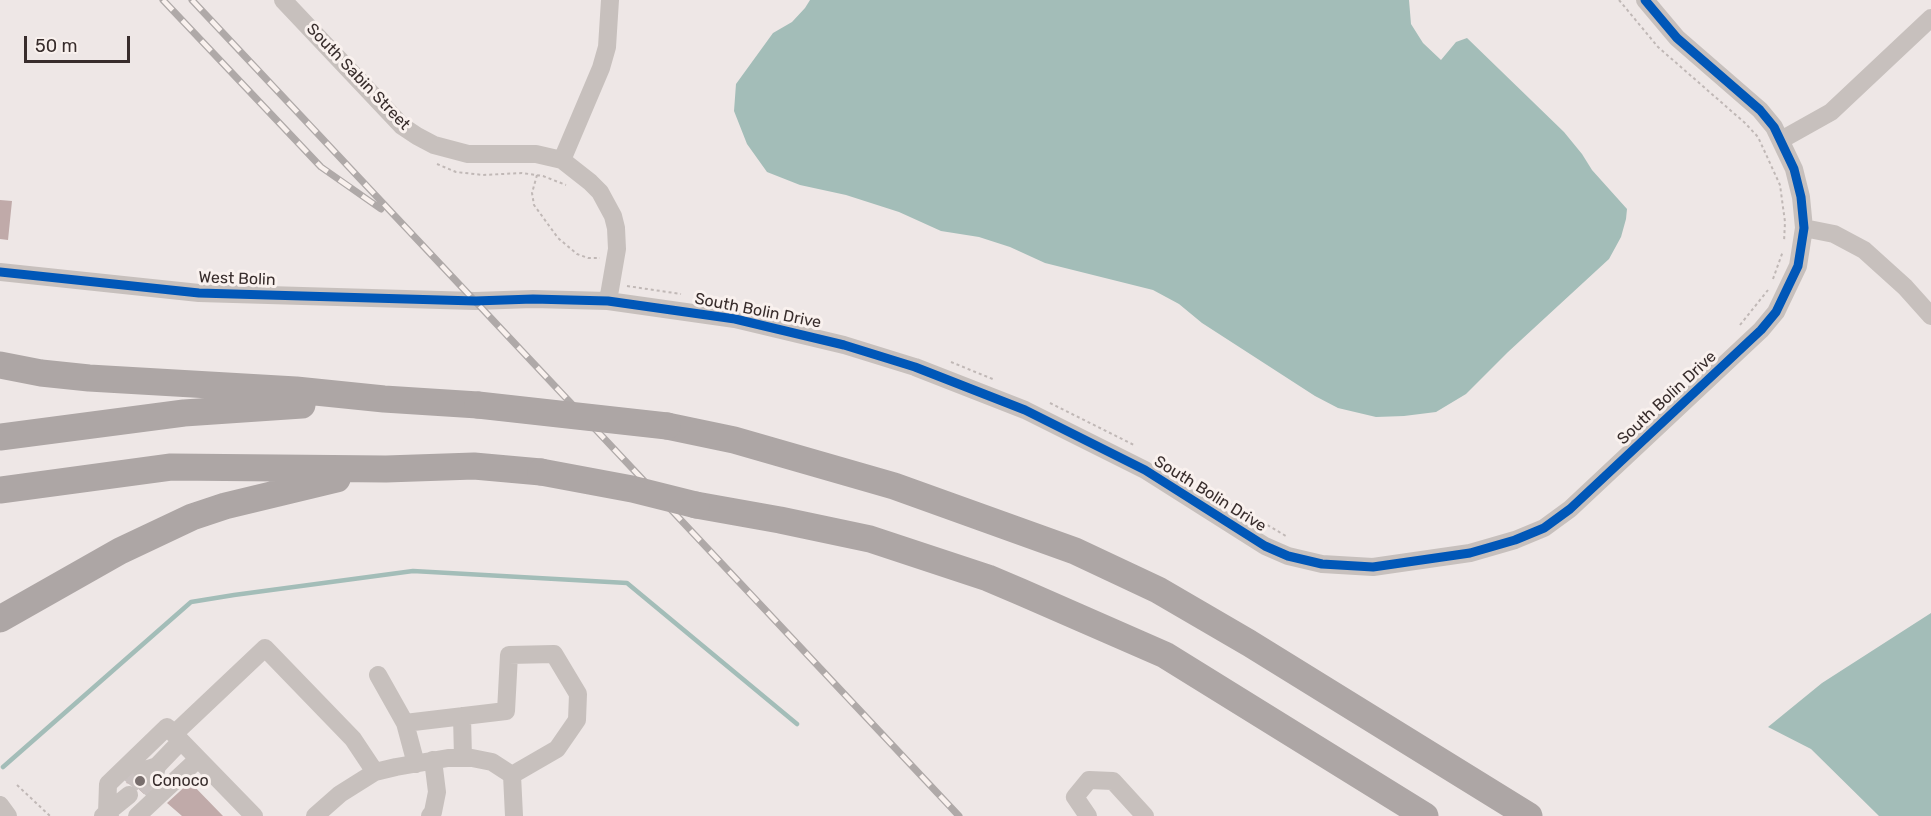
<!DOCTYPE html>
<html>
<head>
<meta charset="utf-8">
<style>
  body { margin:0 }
  #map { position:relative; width:1931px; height:816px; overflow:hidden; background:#eee7e6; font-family:Rubik,sans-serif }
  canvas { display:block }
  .scale { position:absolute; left:24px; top:36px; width:106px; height:27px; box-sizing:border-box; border:3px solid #382d2c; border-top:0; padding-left:8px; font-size:18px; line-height:21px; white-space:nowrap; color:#382d2c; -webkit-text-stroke:4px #f9f1ee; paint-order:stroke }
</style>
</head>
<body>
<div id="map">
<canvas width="1931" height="816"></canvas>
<div class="scale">50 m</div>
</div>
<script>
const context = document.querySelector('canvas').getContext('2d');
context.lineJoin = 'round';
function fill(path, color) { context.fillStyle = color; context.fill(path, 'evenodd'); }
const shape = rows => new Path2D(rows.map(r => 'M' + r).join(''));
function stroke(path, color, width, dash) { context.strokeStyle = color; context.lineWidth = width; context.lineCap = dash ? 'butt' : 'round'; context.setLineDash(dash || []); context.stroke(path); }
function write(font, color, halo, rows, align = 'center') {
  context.font = font + ' Rubik,sans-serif'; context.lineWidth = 6; context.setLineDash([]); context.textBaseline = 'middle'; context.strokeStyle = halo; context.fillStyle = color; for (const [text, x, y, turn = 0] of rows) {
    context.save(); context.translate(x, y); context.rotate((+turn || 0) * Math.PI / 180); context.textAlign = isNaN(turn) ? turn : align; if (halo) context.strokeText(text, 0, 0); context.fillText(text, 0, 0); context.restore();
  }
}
fill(shape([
  [810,0,1409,0,1411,24,1423,43,1441,60,1456,42,1467,38,1564,132,1582,154,1592,170,1627,209,1626,219,1621,237,1609,259,1508,352,1466,394,1436,412,1404,416,1376,417,1338,408,1315,396,1202,323,1179,304,1153,290,1045,263,1010,247,979,237,941,231,899,212,846,195,800,185,767,172,747,144,734,111,736,84,773,33,792,22,805,8],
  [1931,613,1931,816,1879,816,1811,749,1768,727,1822,683]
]), '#a3bdb8');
stroke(shape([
  [3,767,191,602,234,595,413,571,627,583,797,724]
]), '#a3bdb8', 4.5);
fill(shape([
  [0,200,12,201,8,240,0,239],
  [132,776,135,780,143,782,149,789,144,794,134,785,126,783],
  [190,782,223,816,182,816,167,803]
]), '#c0aaa9');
stroke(shape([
  [130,785,142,771],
  [142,792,154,779]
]), '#cac2c1', 18, [18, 9]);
stroke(shape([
  [1619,0,1658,47,1745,123,1758,137,1780,185,1785,222,1784,242],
  [437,164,456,172,483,175,522,173,543,176,566,185],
  [537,175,532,193,534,205,558,238,577,254,588,258,600,258],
  [1773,279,1783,251],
  [627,286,681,294],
  [1740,325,1768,290],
  [951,362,995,380],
  [1050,403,1134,445],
  [1226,501,1286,536],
  [17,785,50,816]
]), '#c0b8b6', 2, [3, 3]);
stroke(shape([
  [283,0,402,126,417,136,434,145,468,154,536,154,562,160,590,182,600,192,613,216,616,228,617,249,608,301],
  [1781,140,1831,112,1931,18],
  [562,160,601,68,607,47,610,0],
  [1804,228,1834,234,1864,250,1905,287,1931,316],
  [0,272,199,293,475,301,533,299,608,301,735,319,844,345,915,367,1025,410,1145,470,1265,546,1288,556,1322,564,1373,567,1470,553,1515,540,1544,528,1570,509,1761,330,1776,312,1798,266,1804,228,1801,197,1794,169,1774,127,1760,110,1677,38,1645,0],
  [378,675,405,723],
  [462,716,463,758],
  [174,734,265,648,353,739,375,772],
  [416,764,405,723,506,711,509,655,554,654,578,694,577,720,557,749,512,775],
  [157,766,181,741,254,816],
  [142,771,157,766,154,779],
  [512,775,514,816],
  [0,805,8,816],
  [103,816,129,795],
  [110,816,107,813,108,784,167,727,178,738],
  [137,816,198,759],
  [315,816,340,794,375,772,396,767,448,758,472,758,492,762,512,775],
  [430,816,433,812,437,792,433,760],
  [1088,816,1075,797,1089,780,1113,781,1145,816]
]), '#c7c0bd', 18);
stroke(shape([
  [0,365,41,373,89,378,296,390,384,399,478,405],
  [667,426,734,440,894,486,1075,551,1158,590,1249,643,1529,816],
  [0,437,184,413,302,405],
  [0,490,171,467,386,469,474,466,541,472],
  [696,505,780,520,870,539,988,578,1021,592,1165,655,1425,816],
  [0,619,120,551,192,517,225,506,337,479]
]), '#ada6a5', 27);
const rail = shape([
  [163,0,321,167,381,209],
  [192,0,959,816]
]);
stroke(rail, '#afa9a8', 7);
stroke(rail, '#f9f1ee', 4.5, [14]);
stroke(shape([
  [478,405,667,426],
  [541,472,632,489,696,505]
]), '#ada6a5', 27);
stroke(shape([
  [0,272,199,293,475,301,533,299,608,301,735,319,844,345,915,367,1025,410,1145,470,1265,546,1288,556,1322,564,1373,567,1470,553,1515,540,1544,528,1570,509,1761,330,1776,312,1798,266,1804,228,1801,197,1794,169,1774,127,1760,110,1677,38,1645,0]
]), '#0057b8', 9);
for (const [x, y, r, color] of [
  [140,781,6,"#786e6d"]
]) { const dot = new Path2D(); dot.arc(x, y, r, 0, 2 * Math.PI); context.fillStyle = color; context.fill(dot); stroke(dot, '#f9f1ee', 2); }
write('16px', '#382d2c', '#f9f1ee', [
  ["South Sabin Street",358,77,46],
  ["West Bolin",237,279,2],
  ["South Bolin Drive",758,311,11],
  ["South Bolin Drive",1667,398,-43],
  ["South Bolin Drive",1210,494,32]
]);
write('16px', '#382d2c', '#f9f1ee', [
  ["Conoco",152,781]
], 'left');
</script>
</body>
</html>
